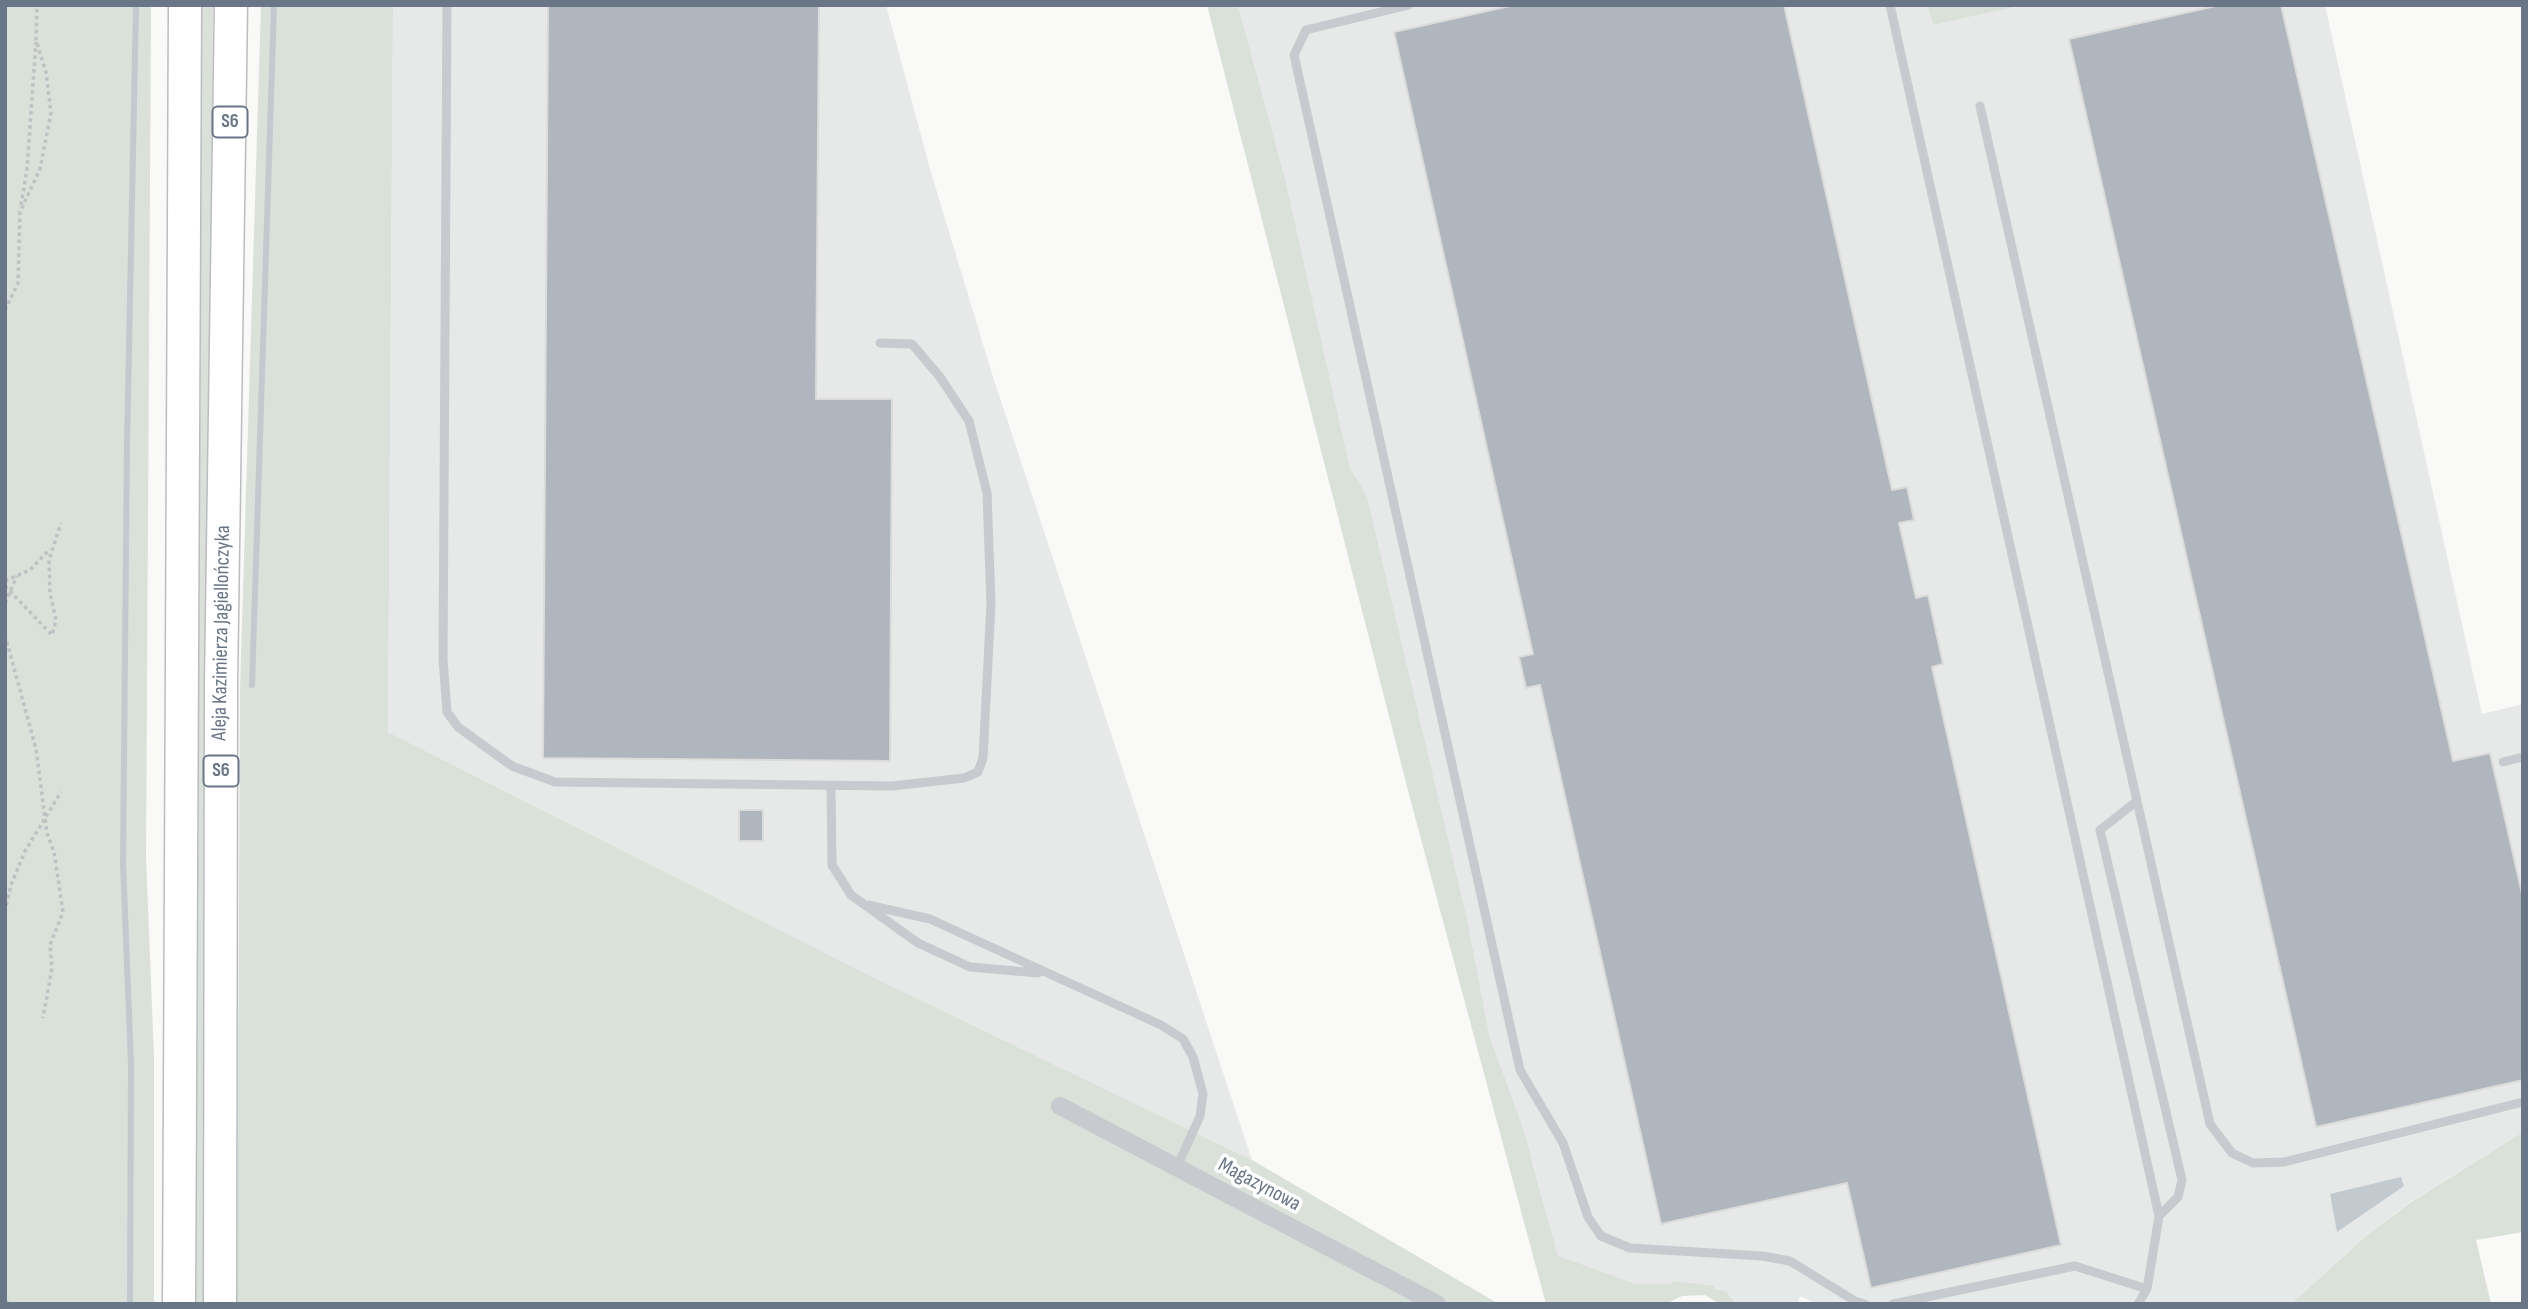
<!DOCTYPE html>
<html>
<head>
<meta charset="utf-8">
<style>
  body { margin:0 }
  #map { position:relative; width:2528px; height:1309px; overflow:hidden; background:#f9f9f7; font-family:"Sofia Sans Condensed",sans-serif }
  canvas { display:block }
  .frame { position:absolute; inset:0; border:7px solid #687688; pointer-events:none }
</style>
</head>
<body>
<div id="map">
<canvas width="2528" height="1309"></canvas>
<div class="frame"></div>
</div>
<script>
const context = document.querySelector('canvas').getContext('2d');
context.lineJoin = 'round';
function fill(path, color) { context.fillStyle = color; context.fill(path, 'evenodd'); }
const shape = rows => new Path2D(rows.map(r => 'M' + r).join(''));
function stroke(path, color, width, dash) { context.strokeStyle = color; context.lineWidth = width; context.lineCap = dash ? 'butt' : 'round'; context.setLineDash(dash || []); context.stroke(path); }
function write(font, color, halo, rows, align = 'center') {
  context.font = font + ' "Sofia Sans Condensed",sans-serif'; context.lineWidth = 7; context.setLineDash([]); context.textBaseline = 'middle'; context.strokeStyle = halo; context.fillStyle = color; for (const [text, x, y, turn = 0] of rows) {
    context.save(); context.translate(x, y); context.rotate((+turn || 0) * Math.PI / 180); context.textAlign = isNaN(turn) ? turn : align; if (halo) context.strokeText(text, 0, 0); context.fillText(text, 0, 0); context.restore();
  }
}
fill(shape([
  [393,5,886,5,930,169,992,374,1252,1160,877,979,388,732],
  [1238,5,1927,5,1933,25,2024,5,2325,5,2482,714,2523,704,2523,1132,2413,1200,2366,1236,2291,1304,1817,1304,1800,1296,1798,1304,1736,1304,1726,1291,1672,1281,1672,1284,1636,1284,1558,1257,1534,1166,1490,1038,1467,918,1367,496,1350,468,1285,178]
]), '#e7e8e8');
fill(shape([
  [5,5,151,5,146,857,154,1057,154,1304,5,1304],
  [202,5,213,5,207,1304,196,1304],
  [261,5,393,5,388,732,877,979,1252,1160,1499,1304,237,1304,240,688],
  [1207,5,1238,5,1285,178,1350,468,1367,496,1467,918,1490,1038,1524,1131,1558,1256,1636,1284,1671,1284,1672,1281,1714,1286,1714,1289,1726,1291,1736,1304,1720,1304,1705,1295,1682,1296,1665,1304,1546,1304,1411,802],
  [1927,5,2024,5,1933,25],
  [2523,1132,2523,1232,2476,1240,2491,1304,2291,1304,2366,1236,2414,1200]
]), '#dae1d8');
fill(shape([
  [2401,1177,2404,1186,2337,1232,2330,1194]
]), '#c2cad0');
stroke(shape([
  [252,685,274,5],
  [130,1304,131,1064,123,863,127,445,136,5]
]), '#c2cad0', 6);
const building = shape([
  [548,5,819,5,816,399,892,399,890,761,543,758,548,5],
  [1514,5,1784,5,1892,490,1907,487,1909,496,1914,520,1899,523,1916,598,1928,595,1943,664,1932,667,2061,1245,1871,1288,1847,1183,1661,1224,1540,685,1526,688,1519,657,1533,654,1394,32,1514,5],
  [2220,5,2281,5,2453,761,2490,753,2523,898,2523,1080,2316,1127,2069,39,2220,5],
  [739,810,763,810,763,841,739,841,739,810]
]);
fill(building, '#b0b6bd');
stroke(building, '#dbdbd9', 2);
const highway = shape([
  [179,1304,185,5],
  [220,1304,221,685,231,5]
]);
stroke(highway, '#babcc0', 35);
stroke(shape([
  [21,205,27,169,36,42],
  [5,310,18,283,20,212,40,169,51,113,46,72,36,40,37,5],
  [5,581,30,570,50,549],
  [5,586,52,635,56,620,50,593,49,560,61,523],
  [5,603,17,576],
  [5,635,36,749,47,833,54,852,63,912,50,945,52,968,43,1018],
  [5,912,11,885,25,851,61,792],
  [5,1301,12,1304]
]), '#bfc1c4', 3.5, [3.5, 3.5]);
stroke(shape([
  [447,5,443,659,447,712,458,727,512,766,555,782,892,786,964,778,978,772,983,758,991,604,987,493,969,421,940,377,912,344,880,343],
  [1409,5,1306,30,1294,55,1520,1070,1563,1143,1588,1217,1601,1236,1630,1248,1762,1256,1790,1261,1855,1301,1865,1304],
  [1890,5,2159,1216,2147,1289,2138,1304],
  [1980,106,2210,1124,2232,1153,2253,1163,2284,1162,2523,1102],
  [2503,762,2523,757],
  [831,786,832,865,851,895,918,943,970,967,1038,973],
  [2137,801,2100,830,2182,1180,2178,1197,2159,1216],
  [868,905,930,919,1161,1025,1183,1039,1193,1057,1203,1094,1200,1116,1177,1167],
  [1893,1304,2075,1266,2147,1289]
]), '#c7cace', 9);
stroke(shape([
  [1060,1106,1437,1304]
]), '#c7cace', 18);
stroke(highway, '#fff', 32);
for (const [x, y, w] of [
  [230,122,35],
  [221,771,35]
]) { const box = new Path2D(); box.roundRect(x - w / 2, y - 15.5, w, 31, 5); context.fillStyle = '#fff'; context.fill(box); stroke(box, '#687688', 2); }
write('bold 19px', '#687688', null, [
  ["S6",230,122],
  ["S6",221,771]
]);
write('21px', '#687688', '#fff', [
  ["Aleja Kazimierza Jagiellończyka",222,633,-89],
  ["Magazynowa",1259,1185,28]
]);
</script>
</body>
</html>
